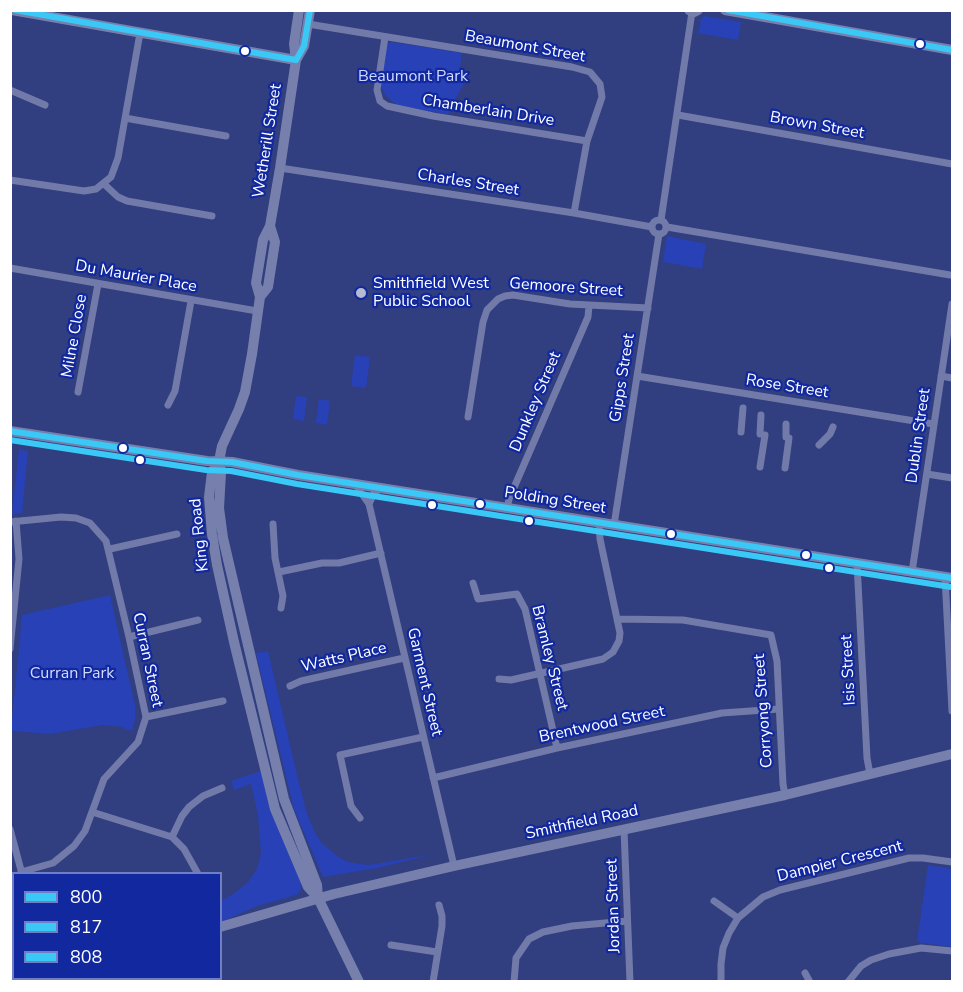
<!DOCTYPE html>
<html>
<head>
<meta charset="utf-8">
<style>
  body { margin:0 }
  #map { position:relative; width:963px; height:992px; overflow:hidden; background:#313e7f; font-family:"Nunito Sans",sans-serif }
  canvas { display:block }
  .frame { position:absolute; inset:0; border:12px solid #fff; pointer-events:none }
  .legend { position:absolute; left:12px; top:872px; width:210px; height:108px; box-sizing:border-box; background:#11289f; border:2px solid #707ec5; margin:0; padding:8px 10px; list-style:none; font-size:18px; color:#fff }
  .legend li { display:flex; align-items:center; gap:12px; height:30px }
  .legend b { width:30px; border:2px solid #707ec5 }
</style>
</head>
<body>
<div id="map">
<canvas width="963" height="992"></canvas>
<div class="frame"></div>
<ul class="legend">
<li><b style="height:8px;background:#3ac8f6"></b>800</li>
<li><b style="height:8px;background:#3ac8f6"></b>817</li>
<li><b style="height:8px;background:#3ac8f6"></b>808</li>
</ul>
</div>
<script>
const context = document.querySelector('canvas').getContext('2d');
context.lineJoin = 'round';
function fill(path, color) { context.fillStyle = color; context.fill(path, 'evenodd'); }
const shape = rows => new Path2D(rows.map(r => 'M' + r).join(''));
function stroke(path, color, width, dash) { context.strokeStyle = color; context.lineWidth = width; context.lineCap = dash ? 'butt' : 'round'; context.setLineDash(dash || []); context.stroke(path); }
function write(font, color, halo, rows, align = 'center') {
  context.font = font + ' "Nunito Sans",sans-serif'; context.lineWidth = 4.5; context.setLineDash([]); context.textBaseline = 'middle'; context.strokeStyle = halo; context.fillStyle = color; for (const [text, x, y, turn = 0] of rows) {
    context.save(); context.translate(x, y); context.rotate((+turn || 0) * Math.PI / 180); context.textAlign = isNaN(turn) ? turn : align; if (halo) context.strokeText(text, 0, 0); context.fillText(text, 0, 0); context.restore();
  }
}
fill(shape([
  [704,16,741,22,738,40,698,33,701,19],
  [390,42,462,53,458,82,464,83,448,114,399,107,386,96,382,89,381,79,387,44],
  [667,236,706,244,702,269,663,262],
  [355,355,370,357,366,388,351,386],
  [296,396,307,397,304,421,293,419],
  [319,399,330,401,327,425,316,423],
  [19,449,28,451,22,513,12,514],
  [110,595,135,705,135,719,132,731,118,726,103,725,50,734,11,731,22,615],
  [268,651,298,779,307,814,315,833,321,842,337,856,348,862,368,865,435,854,377,868,323,877,294,809,256,653],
  [261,771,301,882,301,888,300,892,296,895,257,906,221,922,220,899,223,900,236,892,248,882,257,869,261,853,258,815,251,784,234,790,231,781],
  [928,865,952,869,952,947,917,942]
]), '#2841b6');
stroke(shape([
  [308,24,572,67,590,72,600,84,602,97,587,141,574,213],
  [385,37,377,90,380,101,387,106,433,116,587,141],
  [10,90,45,105],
  [678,115,952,164],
  [125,118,226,136],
  [280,168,574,213,652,227],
  [10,180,84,191,96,189,111,177,118,158,140,33],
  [104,184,118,197,127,201,212,216],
  '652 227a7 7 0 1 1 14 0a7 7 0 1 1-14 0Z',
  [661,220,692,12],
  [667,227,950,275],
  [10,268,257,311],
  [637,376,933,424],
  [941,376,952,378],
  [78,392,98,284],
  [168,405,175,391,191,301],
  [468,417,483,322,487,310,498,299,505,296,513,295,570,304,648,308],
  [741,432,743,408],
  [760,434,761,415],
  [786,437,786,424],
  [819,445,830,434,833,427],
  [760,467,765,435],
  [785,468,789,438],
  [927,474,952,478],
  [355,484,369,504,454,866],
  [369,504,374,493,382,488],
  [507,509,509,499,588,317,589,306],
  [10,522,61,517,76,518,90,523,106,541,129,637,146,717,138,742,104,779,85,831,74,846,53,863,21,872],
  [273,524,275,558,283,596,281,608],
  [614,525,659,234],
  [110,549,177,534],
  [857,563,867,758,870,774],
  [279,572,322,563,339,563,381,553],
  [912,572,952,304],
  [945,577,952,711],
  [473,583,478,599,517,594,525,609,557,748],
  [619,619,683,620,771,635,777,661,783,784,785,795],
  [129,637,198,620],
  [10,649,19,559,16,521],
  [499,679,511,680,603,659,613,652,619,641,620,633,600,539,599,523],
  [290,686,301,681,404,658],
  [146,717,223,701],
  [433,778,557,748,722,713,779,709],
  [92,812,172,837,184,849,198,874],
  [360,818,351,806,340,755,423,737],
  [10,829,22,874],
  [624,829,630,982],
  [172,837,182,816,189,807,203,796,222,788],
  [714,901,738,918],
  [391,945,437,952],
  [805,973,810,982],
  [51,982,54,978],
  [433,982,442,926,442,916,439,905],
  [514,982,516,958,529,939,543,932,572,926,627,921],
  [721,982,721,964,723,948,729,933,738,918,763,897,780,890,909,858,923,858,952,862],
  [848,982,861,966,871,960,889,954,921,948,952,951]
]), '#717aa8', 7);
stroke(shape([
  [12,10,296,60],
  [299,10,294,44,296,60,280,168,270,226,263,240,256,283,260,297,252,354,245,392,239,409,222,446,219,461,212,472,209,497,212,534,217,565,234,642,275,809,308,887,318,898,359,982],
  [689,10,694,12,698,10],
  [725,10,952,50],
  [296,60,304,46,310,10],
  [260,297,268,287,275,242,270,226],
  [10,431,207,461,232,462,298,475,952,578],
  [219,461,221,473,219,508,223,538,284,799,317,885,318,898],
  [220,927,334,894,454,866,785,795,952,754],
  [66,982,74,978],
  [79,982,87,978]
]), '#7780ad', 10);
stroke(shape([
  [10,431,207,461,232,462,298,475,952,578]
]), '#3ac8f6', 6);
stroke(shape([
  [10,440,206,470,231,471,297,484,951,587]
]), '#3ac8f6', 6);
stroke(shape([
  [15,10,296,60],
  [728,10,952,50],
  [296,60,304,46,310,10]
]), '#3ac8f6', 6);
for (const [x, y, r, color] of [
  [920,44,5,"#fff"],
  [245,51,5,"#fff"],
  [361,293,6,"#b7bbd2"],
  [123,448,5,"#fff"],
  [140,460,5,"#fff"],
  [480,504,5,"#fff"],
  [432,505,5,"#fff"],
  [529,521,5,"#fff"],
  [671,534,5,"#fff"],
  [806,555,5,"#fff"],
  [829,568,5,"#fff"]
]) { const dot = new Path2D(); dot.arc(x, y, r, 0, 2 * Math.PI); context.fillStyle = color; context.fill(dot); stroke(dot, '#11289f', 2); }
write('16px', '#fff', '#11289f', [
  ["Beaumont Street",525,47,10],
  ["Chamberlain Drive",488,111,9],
  ["Brown Street",817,126,10],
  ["Wetherill Street",268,141,-81],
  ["Charles Street",468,183,9],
  ["Du Maurier Place",136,277,10],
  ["Gemoore Street",566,288,4],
  ["Milne Close",75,336,-80],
  ["Gipps Street",623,378,-81],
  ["Rose Street",787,387,9],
  ["Dunkley Street",536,402,-67],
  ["Dublin Street",919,436,-82],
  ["Polding Street",555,501,9],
  ["King Road",200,535,-96],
  ["Watts Place",344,658,-13],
  ["Bramley Street",549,658,76],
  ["Curran Street",147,660,78],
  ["Isis Street",849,670,-93],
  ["Garment Street",424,682,77],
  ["Corryong Street",764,711,-94],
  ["Brentwood Street",602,725,-12],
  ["Smithfield Road",582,823,-12],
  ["Dampier Crescent",840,862,-14],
  ["Jordan Street",614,906,-92]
]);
write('16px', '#d1d9fe', '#11289f', [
  ["Beaumont Park",413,77],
  ["Curran Park",72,674]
]);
write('16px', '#fff', '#11289f', [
  ["Smithfield West",373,284],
  ["Public School",373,302]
], 'left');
</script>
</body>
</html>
